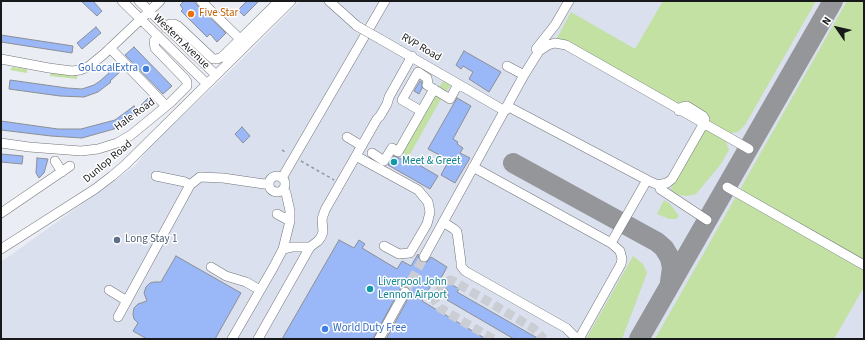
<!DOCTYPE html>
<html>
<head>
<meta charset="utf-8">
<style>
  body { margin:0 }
  #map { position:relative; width:865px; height:340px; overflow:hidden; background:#eaedf3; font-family:"Source Sans 3",sans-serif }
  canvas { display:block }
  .frame { position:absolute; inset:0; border:2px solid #18191b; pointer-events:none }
  .north { position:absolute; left:817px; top:8px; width:40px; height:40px; -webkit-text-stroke:3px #fff; paint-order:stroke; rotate:304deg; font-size:11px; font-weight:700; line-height:16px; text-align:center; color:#18191b }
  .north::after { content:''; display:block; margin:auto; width:14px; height:18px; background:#18191b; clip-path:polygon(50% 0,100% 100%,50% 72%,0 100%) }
</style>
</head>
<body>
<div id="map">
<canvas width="865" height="340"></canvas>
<div class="frame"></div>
<div class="north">N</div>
</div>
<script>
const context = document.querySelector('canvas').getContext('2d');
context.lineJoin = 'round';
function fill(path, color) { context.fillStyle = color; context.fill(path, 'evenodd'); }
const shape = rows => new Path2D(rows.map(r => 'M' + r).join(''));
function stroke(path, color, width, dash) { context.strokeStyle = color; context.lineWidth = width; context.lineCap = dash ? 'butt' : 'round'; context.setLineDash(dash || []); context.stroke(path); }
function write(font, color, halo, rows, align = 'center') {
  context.font = font + ' "Source Sans 3",sans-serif'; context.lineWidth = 3; context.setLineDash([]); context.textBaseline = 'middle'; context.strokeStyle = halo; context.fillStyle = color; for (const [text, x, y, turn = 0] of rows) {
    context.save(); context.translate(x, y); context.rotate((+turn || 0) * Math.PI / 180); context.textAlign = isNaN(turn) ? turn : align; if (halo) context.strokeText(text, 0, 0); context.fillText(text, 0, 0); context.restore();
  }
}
fill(shape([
  [300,1,864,1,864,339,1,339,1,262,135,166,150,146,223,78]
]), '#dae0ed');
fill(shape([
  [663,1,816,1,745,125,738,132,731,133,727,133,557,38,571,12,635,49],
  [847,1,864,1,864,287,834,339,655,339],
  [12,67,27,69,27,73,10,70],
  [51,72,77,75,77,79,50,76],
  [445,78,451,82,450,87,445,92,438,89],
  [434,95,441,99,409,156,402,152],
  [706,129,722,138,726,142,729,150,721,164,696,194,687,196,678,195,670,190],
  [664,200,670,204,679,216,676,219,669,219,657,214],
  [633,256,643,264,647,273,622,339,586,339]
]), '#c2e1a3');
stroke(shape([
  [513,163,657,242,664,248,670,258,672,268,670,282],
  [639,339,833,1]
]), '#94969a', 20);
const building = shape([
  [81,1,93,1,102,11,97,16,81,1],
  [184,1,194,1,197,5,226,33,217,42,210,34,207,37,181,11,183,9,180,5,184,1],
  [247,1,259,1,244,16,238,10,247,1],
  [96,27,101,33,82,49,77,43,96,27],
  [1,35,73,46,72,53,1,42,1,35],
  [134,47,172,86,163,94,125,55,134,47],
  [464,51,501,72,489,92,469,79,473,72,463,66,461,69,456,65,464,51],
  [116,63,121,68,120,69,121,71,110,81,111,82,98,92,84,97,60,96,9,89,10,80,67,88,82,89,94,85,100,81,109,73,107,71,116,63],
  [420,81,422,82,422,88,419,94,414,91,420,81],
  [149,97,154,102,146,110,141,105,149,97],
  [457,98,471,106,453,139,458,142,457,144,463,148,460,153,470,158,455,183,441,175,449,160,428,149,457,98],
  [134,106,138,112,114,129,82,138,51,136,1,130,1,121,58,129,81,129,115,120,134,106],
  [242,127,250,136,243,143,235,134,242,127],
  [1,154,23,156,22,164,1,162,1,154],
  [394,156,399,158,407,162,409,159,438,176,430,189,388,165,394,156],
  [37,158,48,159,44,173,39,178,36,173,37,158],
  [339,240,354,248,359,240,365,244,362,248,397,269,402,261,411,266,418,254,419,260,424,263,427,262,431,257,447,267,441,278,459,289,457,292,539,339,514,339,447,300,449,296,446,294,448,290,433,282,422,301,486,339,386,339,410,295,410,289,405,286,400,289,373,339,282,339,339,240],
  [176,256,241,293,215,339,147,339,133,331,138,323,134,319,133,314,134,308,138,304,147,301,144,293,146,287,150,283,154,282,161,282,176,256]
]);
fill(building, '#9ab7f7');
stroke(building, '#8c8f94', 1);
stroke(shape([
  [405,292,424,257],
  [493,339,440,308,435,301,435,296,443,283,451,280,455,282,533,328,544,339]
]), '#cacdd3', 9, [9, 4.5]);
const minor = shape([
  [122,1,207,84],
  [139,1,216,75],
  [201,1,244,43],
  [329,1,357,26],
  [166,28,170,24,174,24,178,26,213,59,217,59,222,57,279,1],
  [380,39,505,111],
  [110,48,166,106],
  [536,49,555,25,569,1],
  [1,59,49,68,72,71,80,70,88,67,104,54,160,1],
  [507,66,524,75],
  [507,106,647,180,658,185,667,183,672,179,704,123,705,119,703,116,687,106,682,107,679,111],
  [421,111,402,100,418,72,427,78,428,83,427,85,450,99,458,84],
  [347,137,362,146],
  [1,143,29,147,81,151,98,149,117,143,131,135,170,103,187,86,187,82,185,79,155,48,154,41,158,36],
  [372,153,384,161,392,148,398,152,434,89],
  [356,156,418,190,428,202,430,212,427,224,410,253,399,254,384,246],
  [55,161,62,172],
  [473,167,611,243,620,251,622,259,621,264,579,339],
  [156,176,185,182,190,185],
  '269 184a8 8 0 1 1 16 0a8 8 0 1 1-16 0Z',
  [282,178,385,1],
  [660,185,660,189,707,220],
  [727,187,864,265],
  [1,213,70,166],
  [277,214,290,221],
  [443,222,454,229,457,232,461,262,461,266,465,271,566,328,577,339],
  [611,243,647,180],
  [1,249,95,189,112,176,125,165,291,1],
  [283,249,292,247,310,247],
  [424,257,524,75,539,51,548,45,555,43,566,45,749,149],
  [211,267,226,276,246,282,260,290],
  [109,290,127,301],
  [118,317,190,185,200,177,223,178,264,184,269,183],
  [232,339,273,268,283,249,290,221,290,211,286,193,283,189],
  [258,339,310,247,318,241,321,237,323,232,322,219,325,210,377,119,380,116,387,104,389,97,412,56],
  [379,339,405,292]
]);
stroke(minor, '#72757a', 10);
stroke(shape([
  [282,150,287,153],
  [301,161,334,180]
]), '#97999d', 1.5, [3, 3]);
stroke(minor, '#fff', 9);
const minorBridge = shape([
  [357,26,380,39]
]);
stroke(minorBridge, '#72757a', 10, []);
stroke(minorBridge, '#fff', 9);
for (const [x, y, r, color] of [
  [191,14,4,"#e8710a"],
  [146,69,4,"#3f7fe0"],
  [394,162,4,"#0f9aa8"],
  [117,240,4,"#5c6f8a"],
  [370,289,4,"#0f9aa8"],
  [325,329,4,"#3f7fe0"]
]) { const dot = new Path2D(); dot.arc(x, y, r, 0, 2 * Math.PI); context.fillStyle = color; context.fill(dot); stroke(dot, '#fff', 1.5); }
write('11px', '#c56008', '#fff', [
  ["Five Star",199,14]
], 'left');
write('11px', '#18191b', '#fff', [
  ["Western Avenue",181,42,44],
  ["RVP Road",421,48,30],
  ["Hale Road",135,115,-36],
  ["Dunlop Road",108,162,-40]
]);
write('11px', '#366cbe', '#fff', [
  ["GoLocalExtra",138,69],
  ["World Duty Free",333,329,"left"]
], 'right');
write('11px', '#0d838f', '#fff', [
  ["Meet & Greet",402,162],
  ["Liverpool John",378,283],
  ["Lennon Airport",378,296]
], 'left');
write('11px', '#4e5e75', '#fff', [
  ["Long Stay 1",125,240]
], 'left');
</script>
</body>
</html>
